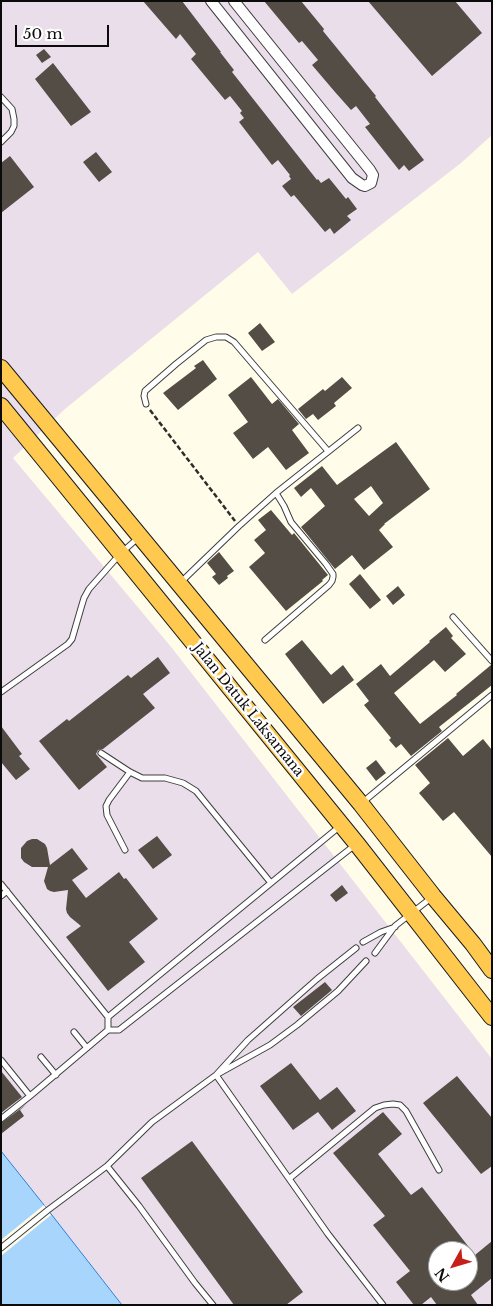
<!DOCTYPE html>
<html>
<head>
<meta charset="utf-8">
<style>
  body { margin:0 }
  #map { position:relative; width:493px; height:1306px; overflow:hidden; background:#fffde9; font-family:"Libre Baskerville",serif }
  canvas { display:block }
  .frame { position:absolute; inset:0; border:2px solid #0b0b0b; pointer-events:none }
  .north { position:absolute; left:428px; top:1241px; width:50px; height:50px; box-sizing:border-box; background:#fff; border:1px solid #9d9d9d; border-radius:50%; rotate:231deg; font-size:14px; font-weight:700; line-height:20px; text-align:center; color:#0b0b0b }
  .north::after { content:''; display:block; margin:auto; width:18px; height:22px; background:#c62018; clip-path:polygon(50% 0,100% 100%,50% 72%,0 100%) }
  .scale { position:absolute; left:15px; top:25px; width:94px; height:22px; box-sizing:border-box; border:2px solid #0b0b0b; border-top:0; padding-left:6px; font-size:15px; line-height:18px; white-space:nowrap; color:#0b0b0b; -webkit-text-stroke:4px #fff; paint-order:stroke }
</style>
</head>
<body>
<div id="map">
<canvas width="493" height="1306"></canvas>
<div class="frame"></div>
<div class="north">N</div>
<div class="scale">50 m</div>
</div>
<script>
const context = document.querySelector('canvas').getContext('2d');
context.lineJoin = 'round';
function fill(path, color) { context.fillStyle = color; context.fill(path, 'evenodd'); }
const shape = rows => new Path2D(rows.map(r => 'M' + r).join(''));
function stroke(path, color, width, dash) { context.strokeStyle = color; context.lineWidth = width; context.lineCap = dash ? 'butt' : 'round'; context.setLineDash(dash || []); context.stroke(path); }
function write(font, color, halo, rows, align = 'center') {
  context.font = font + ' "Libre Baskerville",serif'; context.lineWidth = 5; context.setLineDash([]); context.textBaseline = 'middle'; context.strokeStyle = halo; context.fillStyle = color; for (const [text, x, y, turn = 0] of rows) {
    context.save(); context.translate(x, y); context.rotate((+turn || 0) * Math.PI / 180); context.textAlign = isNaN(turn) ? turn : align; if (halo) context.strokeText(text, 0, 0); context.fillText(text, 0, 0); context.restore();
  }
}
fill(shape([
  [1,1,492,1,492,135,461,163,292,294,258,252,65,409,13,458,172,648,492,1059,492,1305,122,1305,1,1151],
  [438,1251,468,1251,468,1281,438,1281]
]), '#ebdeeb');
const water = shape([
  [1,1151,48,1210,122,1305,1,1305,1,1151]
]);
fill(water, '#a8d5fc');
stroke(water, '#2982d9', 1);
fill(shape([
  [44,1205,51,1215,1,1256,1,1240]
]), '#fffde9');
fill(shape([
  [143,1,182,1,221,52,220,52,234,70,232,72,317,180,318,179,321,183,329,178,346,199,348,197,357,209,347,216,351,220,334,234,330,228,325,232,294,195,291,197,282,186,291,179,289,176,290,175,278,160,272,165,239,122,244,118,240,113,242,111,230,96,225,100,210,82,191,59,196,54,180,34,176,39],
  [264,1,301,1,324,29,323,31,376,96,375,97,424,160,409,171,404,165,399,170,365,127,370,124,356,106,351,110,335,92,312,65,318,60,302,41,299,43],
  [368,1,455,1,482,33,432,76],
  [44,49,51,57,42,63,36,55],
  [53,63,91,112,71,126,35,79],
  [96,152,112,172,99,182,83,162],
  [10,156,34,187,1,213,1,163],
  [260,323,275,342,262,351,248,333],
  [203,360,217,379,178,410,163,393,196,368,194,366],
  [251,377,272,404,278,399,299,424,292,430,309,453,286,470,268,447,253,459,233,433,248,422,228,395],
  [342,377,352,388,334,403,336,406,318,420,313,414,306,419,298,409,323,389,325,391],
  [396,442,430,489,384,524,385,524,379,530,393,547,364,570,352,555,335,569,301,527,325,506,311,488,301,497,294,488,322,466,337,485],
  [371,486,383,503,369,516,354,499],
  [271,510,292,535,294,533,328,575,322,580,323,581,286,611,249,567,265,553,254,540,266,530,258,520],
  [219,552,234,571,227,576,228,578,219,585,212,577,216,574,207,563],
  [360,574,381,600,370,609,349,584],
  [398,586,405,595,393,605,386,596],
  [446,627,453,636,451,638,466,654,445,672,434,660,394,693,420,724,457,695,456,694,491,665,492,665,492,685,439,727,442,731,411,756,401,744,396,748,389,740,391,738,364,705,369,701,356,684,381,664,390,676,430,642,429,641],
  [302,640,331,675,343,665,354,680,323,704,285,654],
  [158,657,170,673,143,694,155,708,103,749,98,750,96,754,107,767,79,790,39,741,67,719,69,721,128,675,131,678],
  [1,726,22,754,19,756,30,769,16,780,1,762],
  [448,738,463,756,483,739,492,750,492,857,454,812,443,821,419,793,430,783,415,765],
  [376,760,386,773,376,781,366,768],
  [157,836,172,855,153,869,138,850],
  [32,839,37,839,45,844,47,848,50,865,72,848,88,869,72,880,86,898,119,872,124,879,126,878,158,919,129,942,145,962,108,991,66,937,81,926,70,917,67,913,66,909,68,890,54,892,50,891,47,889,44,881,48,867,32,867,24,862,21,858,21,848,27,841],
  [342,885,348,893,336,902,330,895],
  [325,982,332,990,301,1016,293,1007],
  [291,1063,320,1100,337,1087,356,1111,332,1130,318,1112,293,1130,260,1086],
  [1,1071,22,1097,1,1113],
  [457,1076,492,1118,492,1166,481,1174,423,1103],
  [27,1104,20,1110,24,1116,1,1134,1,1123],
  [383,1112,402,1134,378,1154,411,1195,422,1187,475,1255,492,1241,492,1278,471,1295,478,1305,437,1305,431,1297,421,1305,414,1305,396,1282,410,1271,373,1225,385,1216,333,1153],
  [438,1251,468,1251,468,1281,438,1281],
  [192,1141,303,1292,286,1305,234,1305,141,1178]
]), '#544d46');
const service = shape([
  [1,97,12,109,14,119,14,126,11,132,1,142],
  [146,404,144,396,145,391,176,364,206,340,216,337,226,337,234,342,252,363,328,451],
  [181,582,239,526,276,493,358,428],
  [453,617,492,661],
  [265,640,329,585,332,581,333,577,333,574,326,564,291,522,284,506,276,493],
  [1,692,68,644,72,639,81,608,84,598,89,589,121,553,138,538],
  [101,753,130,772,142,778,165,778,183,783,196,791,271,883],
  [363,802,492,695],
  [125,850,107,815,106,806,109,800,130,772],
  [1,884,108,1017],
  [1,896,7,891],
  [363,942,381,932,395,927],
  [375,953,395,926,431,898],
  [366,961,338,991,297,1025,270,1045,216,1075,328,1234,383,1305],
  [108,1030,108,1017,339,827],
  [74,1032,87,1048],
  [41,1057,56,1075],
  [1,1060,30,1096,108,1030,119,1030,355,845],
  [1,1119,30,1096],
  [290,1178,375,1108,384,1105,393,1104,400,1105,406,1111,439,1170],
  [1,1248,48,1210,107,1166],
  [213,1305,195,1283,139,1206,107,1166,152,1122,216,1075,248,1040,317,979,356,948]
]);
const minor = shape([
  [211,1,352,178,362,185,365,186,371,183,373,175,370,170,234,1]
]);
const trunk = shape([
  [1,368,361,804,433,896,473,944,492,970],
  [1,406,357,844,492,1017]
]);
stroke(service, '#3e3e3e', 7);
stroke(minor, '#3e3e3e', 12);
stroke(trunk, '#1c1c1c', 18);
stroke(shape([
  [150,410,235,521]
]), '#2d2d2d', 2.5, [5, 2.5]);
stroke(service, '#fff', 5);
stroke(minor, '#fff', 10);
stroke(trunk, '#ffc950', 16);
write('14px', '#0b0b0b', '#fff', [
  ["Jalan Datuk Laksamana",248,710,51]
]);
</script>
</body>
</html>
